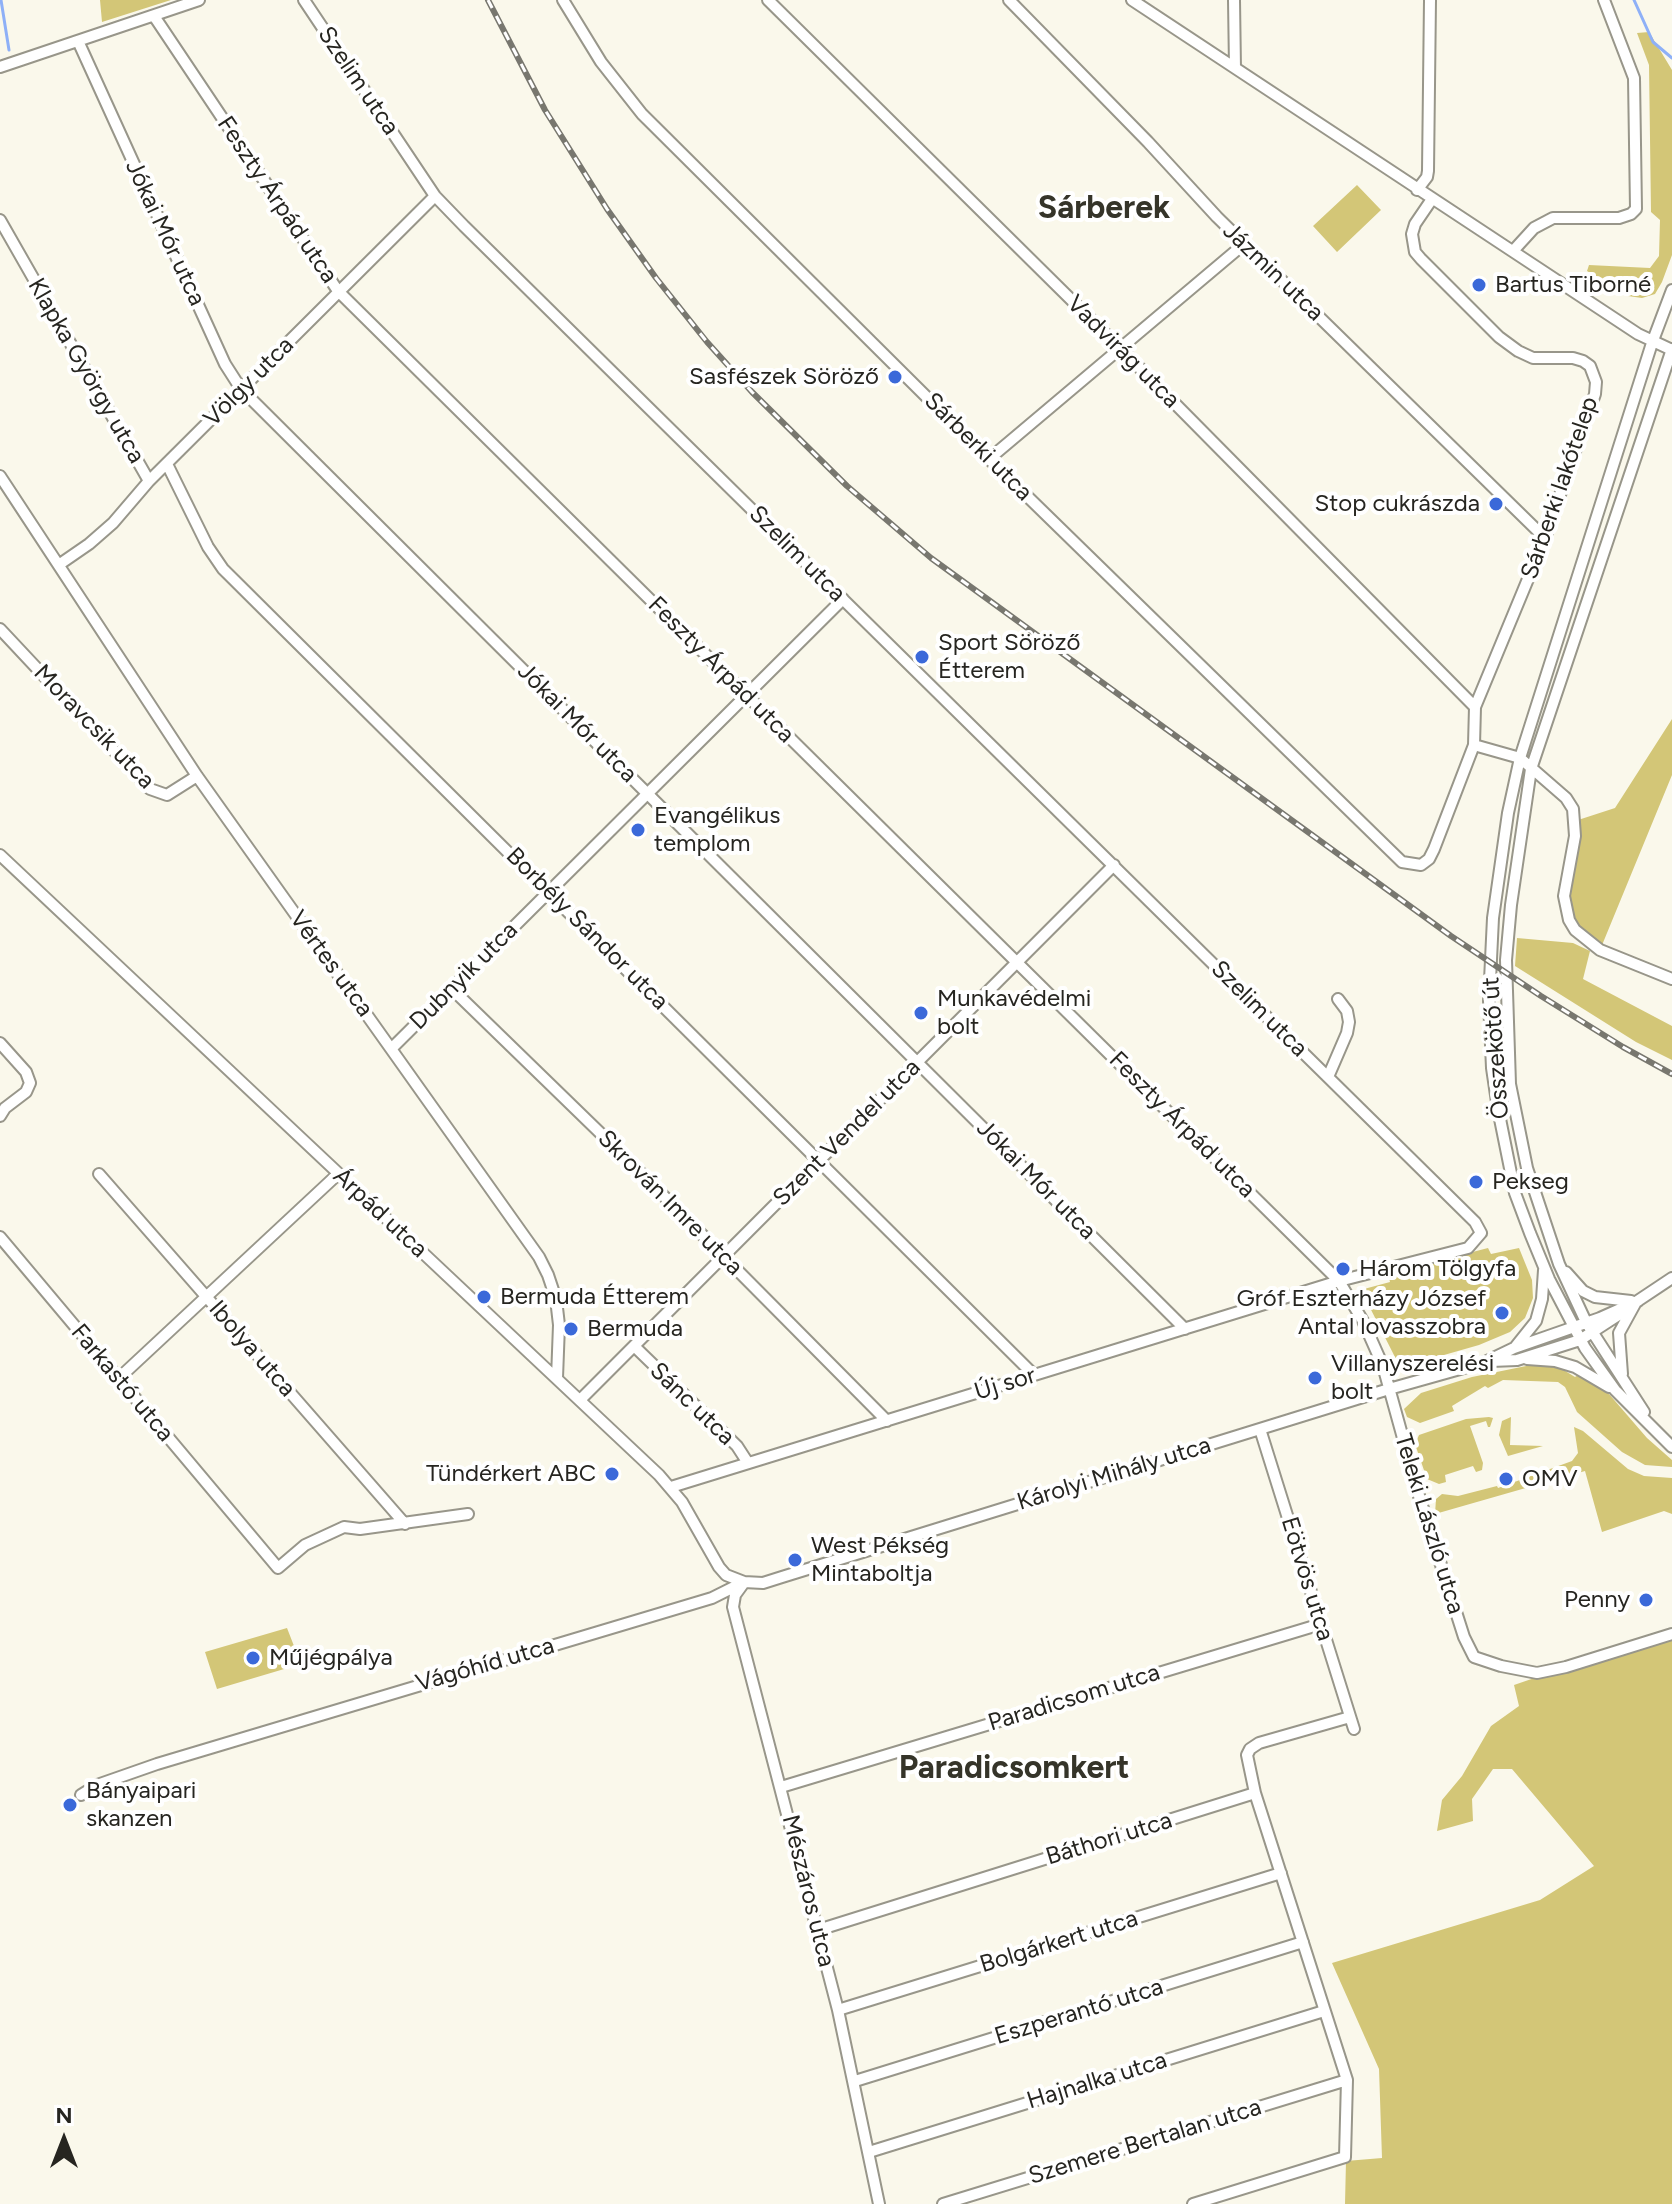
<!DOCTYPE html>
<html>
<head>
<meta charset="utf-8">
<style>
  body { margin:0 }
  #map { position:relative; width:1672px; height:2204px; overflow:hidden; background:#faf8eb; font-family:Figtree,sans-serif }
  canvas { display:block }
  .north { position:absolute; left:24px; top:2100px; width:80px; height:80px; -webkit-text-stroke:6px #fff; paint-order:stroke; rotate:0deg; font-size:22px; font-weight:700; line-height:32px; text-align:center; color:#262520 }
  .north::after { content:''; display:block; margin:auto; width:28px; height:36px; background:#262520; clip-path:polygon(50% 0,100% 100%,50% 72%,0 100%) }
</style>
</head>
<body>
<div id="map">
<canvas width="1672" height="2204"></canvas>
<div class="north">N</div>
</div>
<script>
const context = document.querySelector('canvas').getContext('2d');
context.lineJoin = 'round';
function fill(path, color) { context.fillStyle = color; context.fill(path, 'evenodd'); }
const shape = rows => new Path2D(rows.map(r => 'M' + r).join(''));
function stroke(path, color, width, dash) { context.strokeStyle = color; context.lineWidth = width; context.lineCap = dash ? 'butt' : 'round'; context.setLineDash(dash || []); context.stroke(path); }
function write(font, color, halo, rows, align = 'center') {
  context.font = font + ' Figtree,sans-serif'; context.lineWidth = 8; context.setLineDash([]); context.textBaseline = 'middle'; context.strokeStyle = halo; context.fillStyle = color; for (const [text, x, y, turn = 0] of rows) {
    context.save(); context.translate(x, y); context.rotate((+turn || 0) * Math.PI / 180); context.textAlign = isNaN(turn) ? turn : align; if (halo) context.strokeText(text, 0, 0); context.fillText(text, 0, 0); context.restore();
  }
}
fill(shape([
  [100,0,171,0,102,22],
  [1649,32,1672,70,1672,255,1662,282,1655,294,1642,298,1628,296,1587,271,1589,265,1650,268,1659,256,1660,220,1651,212,1649,65,1637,33],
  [1357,185,1381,210,1337,252,1313,226],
  [1672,719,1672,775,1600,950,1587,939,1565,909,1575,821,1615,808],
  [1517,938,1573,943,1590,951,1583,979,1672,1026,1672,1060,1636,1042,1515,966],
  [1488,1248,1491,1254,1519,1248,1532,1280,1533,1298,1525,1318,1510,1332,1479,1345,1423,1361,1399,1365,1362,1292,1364,1289,1390,1282,1388,1274],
  [1536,1364,1562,1369,1575,1377,1581,1373,1593,1380,1609,1394,1647,1438,1672,1460,1672,1467,1645,1465,1622,1452,1577,1412,1565,1387,1558,1382,1503,1380,1488,1388,1485,1386,1452,1406,1454,1411,1420,1423,1407,1417,1404,1409,1421,1393,1472,1377],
  [1489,1417,1493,1418,1490,1427,1488,1427,1486,1421,1470,1426,1483,1463,1482,1470,1476,1472,1473,1466,1445,1475,1446,1482,1439,1484,1427,1479,1415,1444,1419,1435,1466,1419],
  [1511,1417,1510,1445,1543,1446,1508,1456,1499,1435,1502,1421],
  [1574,1427,1583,1431,1628,1469,1644,1476,1672,1478,1672,1514,1664,1511,1602,1532,1585,1471,1435,1514,1436,1499,1442,1494,1458,1496,1497,1486,1498,1488,1572,1461,1578,1453],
  [287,1628,301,1664,217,1689,205,1652],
  [1672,1638,1672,2204,1345,2204,1346,2161,1382,2158,1379,2069,1332,1963,1540,1900,1594,1866,1512,1769,1493,1769,1472,1799,1473,1821,1437,1831,1442,1800,1462,1776,1491,1726,1519,1706,1514,1685,1578,1663]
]), '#d3c677');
stroke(shape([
  [1,0,9,50],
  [1634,0,1653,42,1672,58]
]), '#8eb0f7', 3);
const minor = shape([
  [304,0,435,196,464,226,1475,1222,1481,1233,1468,1248,1339,1281,671,1487],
  [563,0,601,62,642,114,989,459,1402,862,1421,865,1429,859,1434,849,1474,745,1475,707,1545,538,1595,394,1596,382,1590,366,1583,361,1573,358,1533,358,1518,351,1499,337,1421,259,1415,252,1412,234,1415,224,1432,199],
  [768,0,1119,347,1475,707],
  [1009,0,1148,142,1217,217,1545,538],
  [1132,0,1638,334,1672,350],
  [1234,0,1235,68],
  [154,16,338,291,1339,1281,1363,1321,1383,1366,1419,1496,1464,1637,1474,1657,1501,1666,1537,1673,1566,1667,1672,1634],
  [78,41,225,364,241,389,1185,1329],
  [0,67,199,0],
  [1417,190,1427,177,1428,171,1430,0],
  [0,220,149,481],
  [1513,251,1534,228,1553,218,1619,218,1631,214,1636,209,1634,78,1604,0],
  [1672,290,1652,343,1520,758,1508,813,1493,918,1489,1001,1492,1068,1498,1109,1515,1193,1530,1233,1549,1279,1585,1348,1615,1390,1672,1447],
  [989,459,1244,244],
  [167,464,208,547,223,569,1034,1375],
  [0,476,197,776,539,1257,548,1275,556,1299,559,1325,557,1378],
  [60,564,89,544,113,523,149,481,435,196],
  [0,629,150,789,167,795,197,776],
  [1474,745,1520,758,1566,798,1573,809,1575,836,1564,896,1569,920,1575,930,1600,950,1672,979],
  [0,855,659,1475,682,1502,719,1567,726,1575,744,1582,763,1583,782,1577,1389,1389,1485,1362,1514,1348,1600,1318,1638,1301],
  [452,989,629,1161,887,1421],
  [0,1043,26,1072,30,1083,26,1092,5,1108,0,1116],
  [392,1048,843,599],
  [1328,1077,1347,1033,1349,1022,1347,1011,1338,999],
  [99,1174,405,1524],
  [0,1237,278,1568,305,1545,344,1527,360,1529,468,1514],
  [1566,1272,1583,1291,1595,1297,1631,1301],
  [1633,1304,1672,1278],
  [634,1346,737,1446,748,1463],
  [1516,1346,1536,1321,1542,1299,1544,1270],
  [1527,1359,1555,1361,1575,1367,1609,1387],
  [1491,1361,1517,1360,1580,1340,1620,1314],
  [1622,1374,1619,1333,1636,1302],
  [118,1379,338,1174],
  [580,1400,1114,865],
  [1644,1412,1586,1322,1559,1264,1527,1168,1510,1084,1506,960,1511,905,1531,769,1672,349],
  [1260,1429,1354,1729],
  [743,1584,735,1595,733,1607,838,2010,879,2204],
  [781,1787,1321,1624],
  [81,1795,97,1785,157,1764,712,1598,744,1582],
  [818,1930,1255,1793],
  [838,2010,1281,1873],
  [855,2081,1303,1942],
  [869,2152,1324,2011],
  [943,2204,1347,2080],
  [1193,2204,1345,2157,1347,2080,1255,1793,1247,1755,1250,1749,1259,1743,1350,1717]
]);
stroke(minor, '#98968a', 14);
stroke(minor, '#fff', 10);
const rail = shape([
  [488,0,545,110,607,209,656,278,707,342,752,392,847,486,931,558,1451,936,1541,996,1623,1047,1672,1074]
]);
stroke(rail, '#78776f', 6);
stroke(rail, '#fff', 3, [9]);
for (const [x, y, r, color] of [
  [1479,285,8,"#3b69d9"],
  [895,377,8,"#3b69d9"],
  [1496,504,8,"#3b69d9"],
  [922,657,8,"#3b69d9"],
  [638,830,8,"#3b69d9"],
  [921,1013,8,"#3b69d9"],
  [1476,1182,8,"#3b69d9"],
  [1343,1269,8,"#3b69d9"],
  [484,1297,8,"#3b69d9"],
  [1502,1313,8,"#3b69d9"],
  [571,1329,8,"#3b69d9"],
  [1315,1378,8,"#3b69d9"],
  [612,1474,8,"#3b69d9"],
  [1506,1479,8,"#3b69d9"],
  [795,1560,8,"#3b69d9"],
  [1646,1600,8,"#3b69d9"],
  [253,1658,8,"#3b69d9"],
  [70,1805,8,"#3b69d9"]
]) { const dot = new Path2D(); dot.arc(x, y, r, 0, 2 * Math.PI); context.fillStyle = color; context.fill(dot); stroke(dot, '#fff', 3); }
write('24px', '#262520', '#fff', [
  ["Szelim utca",358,81,56],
  ["Feszty Árpád utca",277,200,56],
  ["Jókai Mór utca",165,233,65],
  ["Jázmin utca",1273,272,44],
  ["Vadvirág utca",1123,352,45],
  ["Klapka György utca",86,371,60],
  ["Völgy utca",249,382,-45],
  ["Sárberki utca",978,447,45],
  ["Sárberki lakótelep",1560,488,-71],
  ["Szelim utca",797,554,45],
  ["Feszty Árpád utca",721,670,45],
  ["Jókai Mór utca",577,723,45],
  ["Moravcsik utca",94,727,46],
  ["Borbély Sándor utca",587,929,45],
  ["Vértes utca",331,964,54],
  ["Dubnyik utca",464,976,-45],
  ["Szelim utca",1259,1009,45],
  ["Összekötő út",1496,1048,-94],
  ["Feszty Árpád utca",1182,1125,45],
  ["Szent Vendel utca",847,1133,-45],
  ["Jókai Mór utca",1036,1180,45],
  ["Skrován Imre utca",670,1203,45],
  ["Árpád utca",380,1213,43],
  ["Ibolya utca",252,1349,49],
  ["Farkastó utca",122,1383,50],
  ["Új sor",1005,1384,-17],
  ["Sánc utca",692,1404,44],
  ["Károlyi Mihály utca",1114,1474,-17],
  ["Teleki László utca",1429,1524,73],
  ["Eötvös utca",1307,1579,73],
  ["Vágóhíd utca",485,1665,-16],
  ["Paradicsom utca",1074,1698,-17],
  ["Báthori utca",1109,1839,-17],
  ["Mészáros utca",808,1891,76],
  ["Bolgárkert utca",1059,1942,-17],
  ["Eszperantó utca",1079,2012,-17],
  ["Hajnalka utca",1097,2081,-17],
  ["Szemere Bertalan utca",1145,2142,-17]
]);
write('24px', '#262520', '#fff', [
  ["Bartus Tiborné",1495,285],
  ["Sasfészek Söröző",879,377,"right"],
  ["Stop cukrászda",1480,504,"right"],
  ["Sport Söröző",938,643],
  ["Étterem",938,671],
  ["Evangélikus",654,816],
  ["templom",654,844],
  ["Munkavédelmi",937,999],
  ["bolt",937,1027],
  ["Pekseg",1492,1182],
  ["Három Tölgyfa",1359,1269],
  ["Bermuda Étterem",500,1297],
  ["Gróf Eszterházy József",1486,1299,"right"],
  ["Antal lovasszobra",1486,1327,"right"],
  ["Bermuda",587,1329],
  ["Villanyszerelési",1331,1364],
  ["bolt",1331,1392],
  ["Tündérkert ABC",596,1474,"right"],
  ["OMV",1522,1479],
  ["West Pékség",811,1546],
  ["Mintaboltja",811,1574],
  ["Penny",1630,1600,"right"],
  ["Műjégpálya",269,1658],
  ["Bányaipari",86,1791],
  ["skanzen",86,1819]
], 'left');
write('bold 32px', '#353429', '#fff', [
  ["Sárberek",1104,209],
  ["Paradicsomkert",1014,1769]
]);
</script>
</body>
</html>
